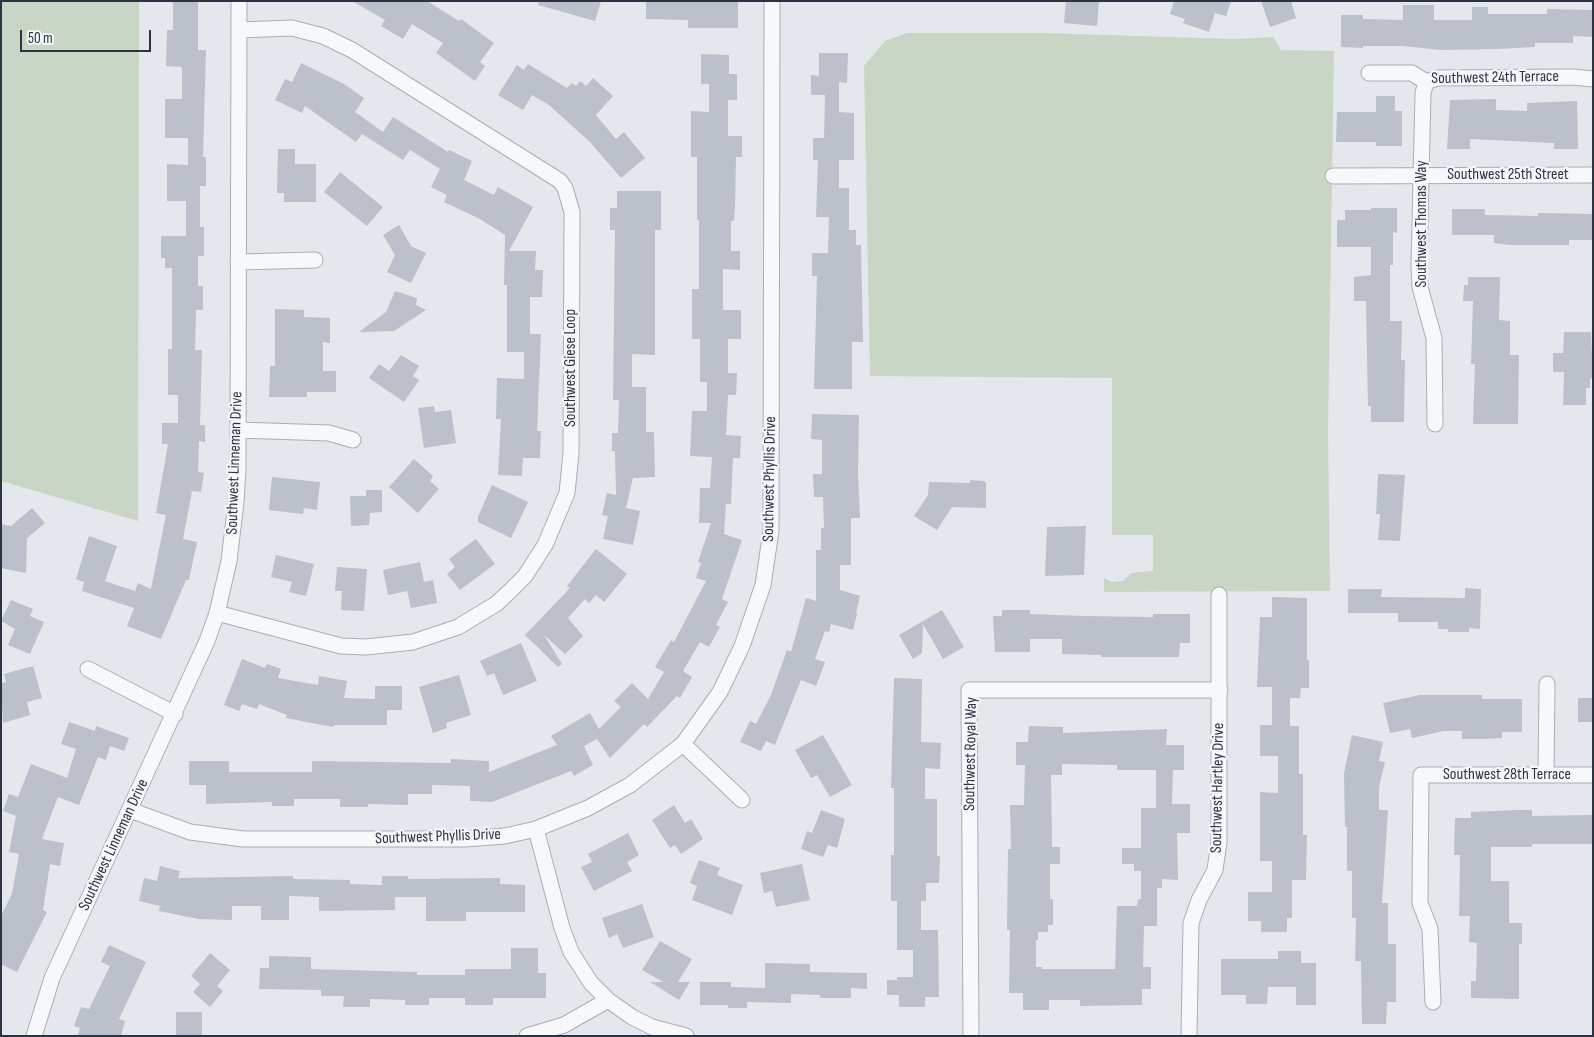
<!DOCTYPE html>
<html>
<head>
<meta charset="utf-8">
<style>
  body { margin:0 }
  #map { position:relative; width:1594px; height:1037px; overflow:hidden; background:#e4e7ec; font-family:"Sofia Sans Condensed",sans-serif }
  canvas { display:block }
  .frame { position:absolute; inset:0; border:2px solid #2b3445; pointer-events:none }
  .scale { position:absolute; left:20px; top:30px; width:131px; height:22px; box-sizing:border-box; border:2px solid #2b3445; border-top:0; padding-left:6px; font-size:15px; line-height:18px; white-space:nowrap; color:#2b3445; -webkit-text-stroke:4px #f4f6f9; paint-order:stroke }
</style>
</head>
<body>
<div id="map">
<canvas width="1594" height="1037"></canvas>
<div class="frame"></div>
<div class="scale">50 m</div>
</div>
<script>
const context = document.querySelector('canvas').getContext('2d');
context.lineJoin = 'round';
function fill(path, color) { context.fillStyle = color; context.fill(path, 'evenodd'); }
const shape = rows => new Path2D(rows.map(r => 'M' + r).join(''));
function stroke(path, color, width, dash) { context.strokeStyle = color; context.lineWidth = width; context.lineCap = dash ? 'butt' : 'round'; context.setLineDash(dash || []); context.stroke(path); }
function write(font, color, halo, rows, align = 'center') {
  context.font = font + ' "Sofia Sans Condensed",sans-serif'; context.lineWidth = 4.5; context.setLineDash([]); context.textBaseline = 'middle'; context.strokeStyle = halo; context.fillStyle = color; for (const [text, x, y, turn = 0] of rows) {
    context.save(); context.translate(x, y); context.rotate((+turn || 0) * Math.PI / 180); context.textAlign = isNaN(turn) ? turn : align; if (halo) context.strokeText(text, 0, 0); context.fillText(text, 0, 0); context.restore();
  }
}
fill(shape([
  [1,1,139,1,138,521,1,481],
  [907,33,1040,33,1234,39,1273,37,1281,50,1334,51,1328,430,1330,591,1104,592,1104,578,1112,582,1123,581,1131,573,1153,571,1153,535,1112,535,1112,378,870,376,864,66,885,41]
]), '#c9d6c5');
fill(shape([
  [173,1,198,1,198,50,206,50,203,157,206,157,206,186,200,186,200,227,204,227,204,256,198,256,198,286,203,286,203,310,196,310,195,350,202,350,200,425,205,425,205,442,199,441,198,472,204,473,201,492,192,491,183,539,197,542,189,580,186,580,161,639,127,626,134,608,82,591,84,582,76,579,89,536,117,546,105,581,135,591,138,583,151,589,166,515,156,513,168,444,162,444,162,423,178,423,178,395,168,395,168,349,172,349,172,268,165,268,165,258,161,258,161,236,186,236,186,201,167,201,167,164,188,165,188,138,165,138,165,99,182,99,182,67,166,66,167,30,173,30],
  [352,1,427,1,459,21,461,19,494,43,480,62,485,66,475,81,436,53,443,43,412,24,403,39,381,26,385,20],
  [539,1,601,1,595,21,538,5],
  [646,1,738,1,738,28,688,28,688,20,646,19],
  [1066,1,1099,1,1097,26,1064,23],
  [1174,1,1231,1,1226,16,1215,13,1209,32,1183,23,1185,19,1170,14],
  [1261,1,1291,1,1296,18,1270,27],
  [1403,5,1434,5,1434,20,1472,20,1472,7,1488,7,1488,14,1547,14,1547,9,1593,10,1593,37,1573,36,1573,43,1535,43,1535,47,1497,49,1442,50,1403,46,1363,46,1363,48,1341,47,1341,15,1363,15,1363,19,1403,20],
  [819,53,848,53,847,83,839,82,839,112,854,113,854,160,839,160,839,188,849,188,849,230,856,230,856,245,861,245,863,342,852,342,852,389,814,389,817,276,812,276,812,253,828,253,829,217,816,217,818,160,813,160,813,138,824,138,825,95,811,95,811,75,819,76],
  [701,54,729,55,729,74,737,74,737,100,728,100,728,136,742,136,742,157,736,157,735,207,734,221,731,221,731,251,740,251,740,270,723,269,723,310,741,310,741,339,728,339,728,373,737,373,736,395,728,395,726,435,741,436,740,458,733,458,731,504,726,504,724,534,742,540,722,599,728,602,716,625,720,627,709,647,700,642,683,671,692,677,680,698,677,696,647,727,644,724,610,758,597,739,584,746,593,765,574,776,571,771,492,802,470,801,470,786,432,785,432,794,408,794,408,805,368,804,368,807,340,807,340,799,294,799,294,806,272,806,272,802,206,804,206,785,189,785,189,761,229,761,229,772,312,772,312,761,451,763,451,759,489,761,489,772,557,745,551,736,590,713,599,729,621,707,614,701,632,683,648,699,664,672,655,667,671,640,674,642,706,581,696,578,701,563,698,562,711,523,699,523,700,488,710,488,712,457,690,456,692,411,707,411,707,382,700,382,700,339,692,339,692,289,699,289,699,220,697,220,697,157,691,157,691,111,709,112,709,84,701,84],
  [301,63,344,84,364,98,355,112,383,132,393,117,448,152,449,150,472,161,464,180,494,195,498,187,533,207,509,251,536,251,535,270,543,270,542,297,530,297,530,334,541,334,537,431,541,431,540,458,523,458,522,476,498,475,501,419,496,419,497,378,524,379,524,352,507,352,507,285,504,285,505,235,480,219,444,202,447,195,431,187,440,169,407,148,410,150,403,160,362,134,356,142,305,106,302,113,275,100,285,79,292,82],
  [528,64,567,88,572,83,576,86,580,81,586,86,593,78,613,96,596,115,616,139,624,132,645,158,621,178,590,142,549,105,532,95,523,110,498,95,517,65,524,70],
  [1376,96,1395,96,1395,111,1402,111,1402,146,1376,146,1376,142,1336,142,1337,112,1376,112],
  [1496,99,1496,110,1527,111,1527,103,1577,101,1578,149,1554,149,1554,143,1470,139,1470,149,1447,149,1450,100],
  [278,149,295,149,295,164,316,164,316,202,284,202,284,193,277,193],
  [340,172,383,207,367,226,324,192],
  [617,191,661,191,661,230,655,230,655,355,632,354,632,387,646,387,646,432,654,432,655,477,633,478,626,508,640,511,633,545,603,539,608,516,602,515,607,493,616,495,615,451,612,451,612,433,618,433,619,400,613,400,615,230,610,230,610,208,617,208],
  [1371,208,1397,208,1397,233,1393,232,1393,265,1390,265,1390,321,1402,321,1401,360,1405,360,1404,422,1371,422,1371,406,1368,406,1366,301,1354,301,1354,277,1371,275,1371,247,1337,247,1337,220,1345,220,1345,210,1371,210],
  [1452,209,1485,209,1485,215,1538,216,1538,213,1593,214,1593,240,1569,240,1569,245,1510,245,1494,243,1494,235,1452,235],
  [399,225,411,246,426,253,411,283,387,272,395,255,383,235],
  [1468,277,1500,277,1499,320,1510,321,1510,355,1519,355,1518,424,1473,424,1475,364,1471,364,1473,301,1463,301,1464,285,1468,285],
  [395,291,417,298,416,305,426,310,394,331,359,332,386,312],
  [275,309,304,310,304,317,330,318,330,343,323,342,323,371,336,371,336,392,307,392,307,397,269,397,270,366,275,366],
  [1564,332,1591,332,1593,379,1590,378,1590,388,1586,388,1586,405,1563,405,1564,372,1553,372,1553,353,1563,353],
  [401,355,419,366,413,376,419,380,404,402,369,378,379,364,389,371],
  [434,406,435,412,451,410,456,443,424,448,418,408],
  [812,414,859,415,858,473,860,518,851,518,851,565,840,565,840,590,860,596,856,613,857,614,853,630,831,624,829,632,825,631,815,659,825,662,816,686,801,680,775,745,766,741,761,751,740,742,750,721,756,724,771,695,787,650,791,652,806,598,816,601,816,550,821,550,821,528,824,528,823,497,814,497,813,474,822,474,822,440,811,439],
  [414,459,433,476,430,481,439,489,418,513,389,487],
  [1378,474,1405,475,1400,541,1378,540,1380,514,1376,514],
  [272,477,320,482,317,510,304,508,303,514,269,510],
  [970,480,984,481,986,483,986,508,952,507,937,530,914,516,928,495,929,482,970,483],
  [492,485,528,502,511,538,478,522,478,517],
  [366,490,382,490,382,512,370,513,369,525,351,526,350,496,366,496],
  [32,508,45,523,27,538,26,573,1,568,1,524,11,526],
  [1086,526,1084,575,1045,576,1047,527],
  [476,539,495,564,460,590,447,574,455,567,449,559],
  [596,549,627,574,604,602,596,595,589,603,585,599,568,618,583,636,565,654,544,635,562,664,558,667,525,635,570,588,567,586],
  [276,555,314,564,306,596,289,592,292,582,271,577],
  [420,562,424,582,433,580,437,603,411,608,407,591,388,595,383,570],
  [337,567,367,569,364,611,341,610,342,591,335,591],
  [1465,588,1481,589,1480,629,1469,628,1469,632,1448,632,1448,629,1438,629,1438,622,1398,622,1398,613,1348,613,1348,589,1382,589,1381,597,1465,598],
  [1272,597,1307,598,1307,660,1309,660,1309,688,1301,688,1300,698,1290,698,1290,726,1299,726,1299,774,1303,774,1303,835,1307,835,1306,880,1292,880,1292,918,1287,918,1287,932,1261,932,1261,921,1248,921,1248,892,1272,892,1272,861,1260,861,1260,792,1278,793,1278,756,1260,756,1260,725,1272,725,1272,687,1257,687,1260,617,1272,617],
  [11,600,33,609,30,616,44,622,30,654,8,645,15,629,1,621],
  [942,610,964,647,943,659,923,624,922,653,913,659,899,635],
  [1002,610,1030,610,1030,614,1083,616,1153,617,1153,614,1190,614,1190,643,1180,643,1179,657,1101,657,1101,655,1062,654,1062,639,1030,639,1030,652,995,652,993,616,1002,616],
  [521,643,537,681,503,695,494,673,487,676,480,661],
  [242,659,265,668,267,664,281,669,278,678,318,685,319,676,347,681,344,698,375,699,375,686,402,686,402,710,387,710,387,725,334,725,333,727,286,718,287,715,259,704,257,709,242,704,239,711,224,705],
  [33,666,42,698,27,702,30,715,3,723,1,684,6,682,4,674],
  [459,675,471,715,446,723,447,728,433,733,419,687],
  [894,678,922,679,921,742,941,743,940,769,925,768,925,799,937,799,937,856,940,856,939,883,926,883,926,901,921,901,921,930,938,930,939,997,925,997,925,1007,899,1007,899,995,887,995,887,980,897,980,897,977,913,977,913,950,897,950,897,901,891,901,891,855,894,855,894,788,891,788],
  [1420,695,1482,695,1482,699,1522,699,1522,732,1502,732,1502,738,1482,739,1462,739,1462,731,1444,731,1412,738,1410,729,1390,733,1383,703],
  [1578,698,1593,698,1593,722,1578,722],
  [69,722,95,731,96,726,129,738,124,751,110,746,106,760,98,757,79,805,58,797,42,839,64,843,60,866,50,864,43,910,47,912,17,972,1,964,1,916,12,894,19,854,9,852,16,816,3,811,9,794,18,797,31,764,67,778,76,749,61,744],
  [1029,726,1063,727,1063,733,1167,729,1166,745,1184,745,1184,770,1173,770,1172,804,1190,804,1190,833,1177,833,1178,880,1162,879,1162,888,1157,888,1157,926,1144,926,1143,967,1151,967,1151,989,1142,989,1142,1005,1080,1006,1080,1000,1049,1000,1049,1010,1023,1010,1023,993,1009,993,1010,930,1007,930,1008,849,1011,849,1010,805,1024,805,1025,765,1016,765,1016,742,1028,742],
  [1062,764,1117,765,1117,770,1156,770,1156,808,1141,808,1141,848,1122,848,1122,864,1134,864,1134,871,1141,871,1141,899,1138,899,1137,906,1117,906,1115,969,1042,969,1042,967,1036,967,1036,940,1038,940,1038,932,1048,932,1048,925,1053,925,1053,899,1050,899,1050,864,1060,864,1060,847,1052,847,1051,775,1062,775],
  [823,735,852,785,830,797,817,775,811,778,795,750],
  [1352,735,1383,742,1379,761,1385,762,1379,787,1379,810,1388,810,1382,903,1388,903,1388,944,1396,944,1396,1002,1387,1002,1386,1024,1362,1024,1361,961,1355,961,1356,918,1352,918,1352,871,1347,871,1347,827,1345,827,1344,773],
  [674,805,685,823,691,819,703,839,681,854,675,845,670,848,652,820],
  [821,810,845,819,837,848,828,845,823,857,801,849,807,831,812,833],
  [1517,810,1532,810,1532,816,1593,815,1593,844,1532,844,1532,847,1491,847,1491,881,1509,881,1509,923,1522,923,1522,944,1519,944,1519,999,1471,998,1471,981,1476,981,1477,943,1469,942,1470,916,1459,916,1460,855,1454,855,1455,818,1471,818,1471,812],
  [628,833,639,855,627,862,632,871,594,891,581,867,592,862,588,854],
  [699,860,720,868,717,875,743,885,732,915,692,900,697,886,690,883],
  [802,864,810,900,776,907,772,891,764,893,760,873],
  [160,866,180,871,178,878,293,876,293,879,350,880,350,884,382,885,382,876,408,876,408,879,500,878,500,884,525,885,525,912,466,912,466,921,426,921,426,897,395,897,395,910,319,911,319,897,289,896,289,920,261,920,261,906,232,906,232,920,198,919,159,911,160,906,139,901,144,878,157,881],
  [642,904,654,937,623,948,617,934,609,938,602,918],
  [660,941,692,959,678,982,690,982,679,1000,650,982,663,982,642,970],
  [109,945,146,962,119,1019,125,1021,121,1036,78,1036,80,1028,74,1026,81,1007,89,1009,110,966,101,962],
  [511,948,538,948,538,973,546,973,546,998,493,998,493,1005,465,1005,465,998,429,998,429,1005,405,1005,405,1000,370,999,370,1007,343,1007,344,996,321,996,321,990,259,989,260,968,269,968,269,956,311,957,311,969,417,972,417,975,465,975,465,969,511,969],
  [1278,951,1301,951,1301,963,1316,963,1316,1005,1296,1005,1296,987,1268,987,1267,1004,1246,1004,1246,995,1221,995,1221,959,1278,959],
  [210,953,230,970,217,986,223,991,210,1007,193,992,200,984,191,976],
  [765,963,810,964,810,972,867,973,867,989,851,988,851,998,820,998,820,995,791,994,791,1003,747,1002,747,1008,728,1008,728,1005,700,1005,700,982,731,982,731,987,765,988],
  [176,1012,202,1012,202,1036,176,1036]
]), '#bbc0ca');
const minor = shape([
  [1369,73,1412,73,1426,82,1438,78,1573,77,1593,79],
  [1426,82,1423,93,1419,266,1420,287,1434,338,1435,424],
  [1333,176,1593,175],
  [238,262,315,260],
  [238,430,329,433,353,440],
  [217,613,341,646,366,647,413,642,458,627,496,604,510,591,525,576,545,545,567,493,571,453,572,212,565,188,560,181,352,50,323,36,292,28,239,30],
  [88,669,175,714],
  [683,744,742,800],
  [1546,774,1547,684],
  [130,810,190,832,243,839,466,839,505,836,536,829,588,808,630,785,683,744,720,692,742,646,763,585,771,531,772,1],
  [536,829,562,928,571,952,591,983,608,1000,632,1017,652,1027,686,1036],
  [1433,1002,1430,929,1420,903,1421,775,1593,775],
  [34,1036,52,978,207,641,217,613,229,561,236,502,238,470,239,1],
  [527,1036,564,1025,608,1000],
  [971,1036,969,690,1220,690],
  [1189,1036,1191,923,1199,900,1215,870,1219,842,1219,595]
]);
stroke(minor, '#a9aeb7', 17);
stroke(minor, '#f7f8fa', 15);
write('16px', '#2b3445', '#f4f6f9', [
  ["Southwest 24th Terrace",1495,78,-1],
  ["Southwest 25th Street",1508,175],
  ["Southwest Thomas Way",1422,224,-90],
  ["Southwest Giese Loop",571,368,-90],
  ["Southwest Linneman Drive",235,463,-88],
  ["Southwest Phyllis Drive",770,479,-89],
  ["Southwest Royal Way",971,754,-89],
  ["Southwest 28th Terrace",1507,775],
  ["Southwest Hartley Drive",1218,788,-89],
  ["Southwest Phyllis Drive",438,837,-2],
  ["Southwest Linneman Drive",114,845,-65]
]);
</script>
</body>
</html>
